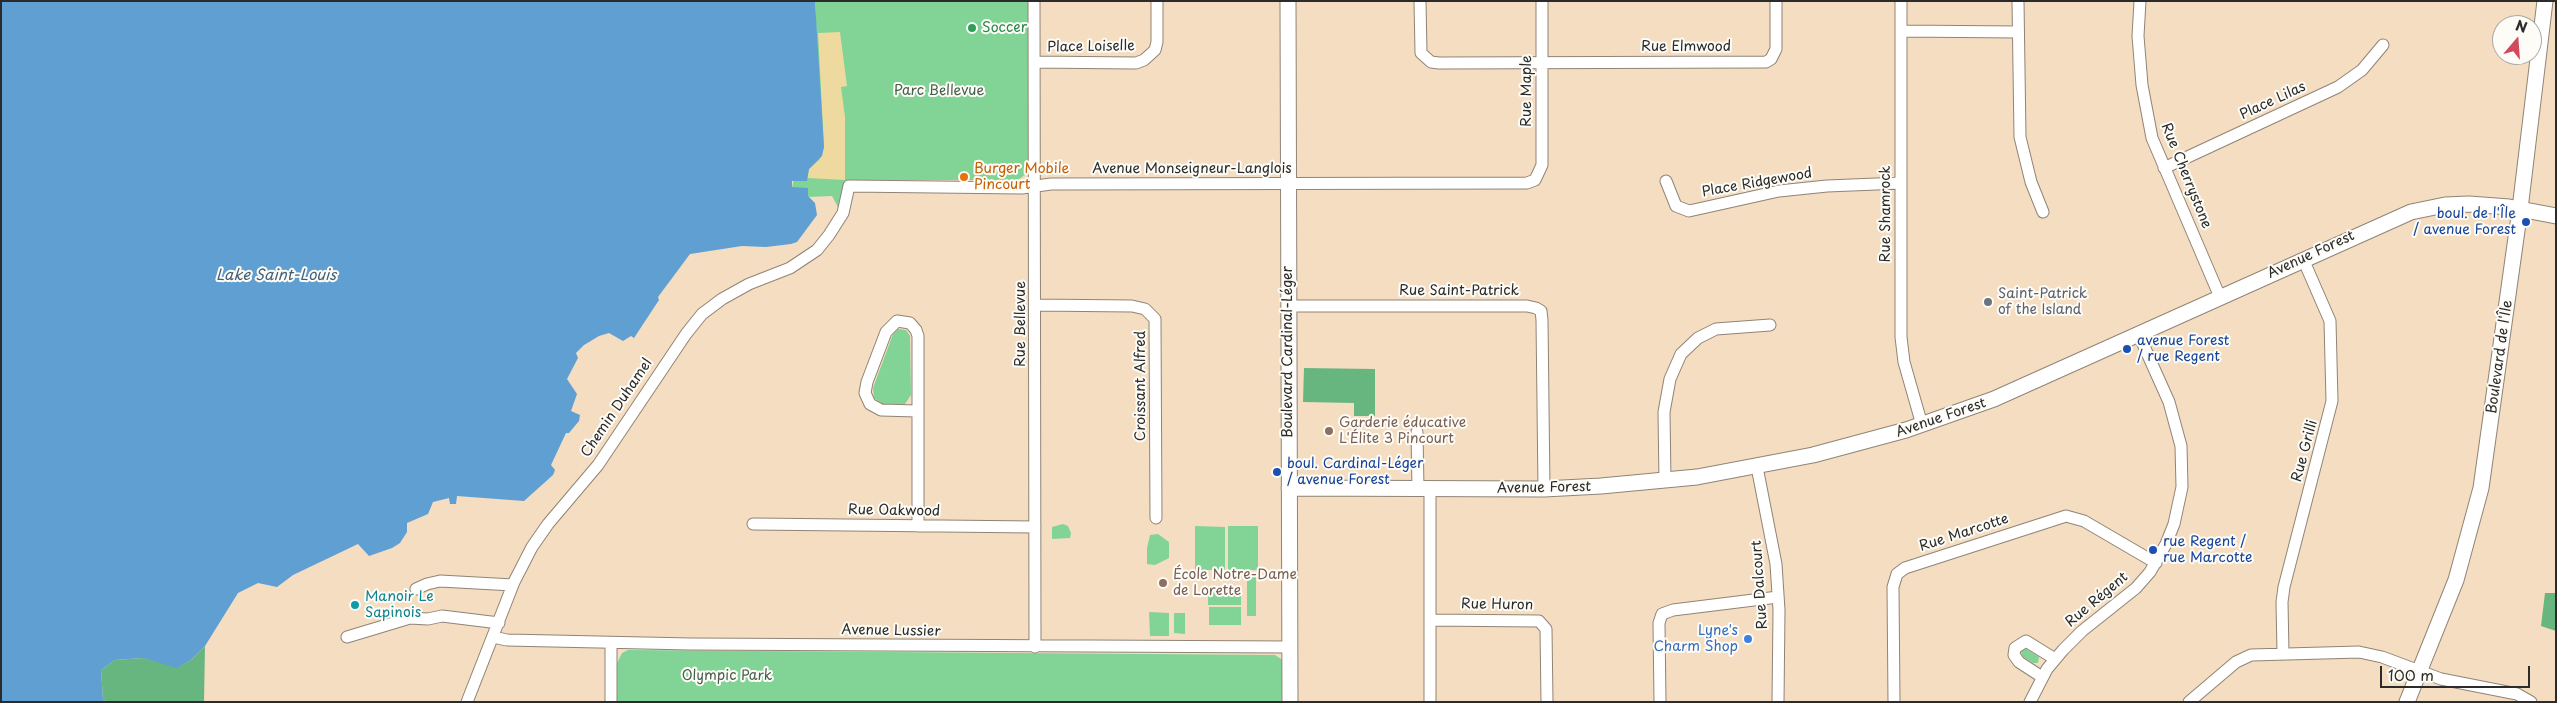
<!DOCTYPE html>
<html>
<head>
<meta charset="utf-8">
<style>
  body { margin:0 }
  #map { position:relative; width:2557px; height:703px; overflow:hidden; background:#f4ddc0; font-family:"Playpen Sans",sans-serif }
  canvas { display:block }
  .frame { position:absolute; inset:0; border:2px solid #2b2b2b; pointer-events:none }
  .north { position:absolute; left:2492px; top:15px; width:50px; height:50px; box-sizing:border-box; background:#fdfcf7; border:1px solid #a9a8a5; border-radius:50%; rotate:18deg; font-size:14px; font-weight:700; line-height:20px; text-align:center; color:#2b2b2b }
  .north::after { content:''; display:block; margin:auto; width:18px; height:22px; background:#d1495b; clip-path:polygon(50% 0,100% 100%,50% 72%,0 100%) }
  .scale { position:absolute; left:2380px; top:666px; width:150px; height:22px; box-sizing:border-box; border:2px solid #2b2b2b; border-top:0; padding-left:6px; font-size:15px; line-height:18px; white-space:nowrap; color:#2b2b2b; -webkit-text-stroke:4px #fdfcf7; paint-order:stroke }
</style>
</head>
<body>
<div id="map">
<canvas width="2557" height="703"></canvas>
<div class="frame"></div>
<div class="north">N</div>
<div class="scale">100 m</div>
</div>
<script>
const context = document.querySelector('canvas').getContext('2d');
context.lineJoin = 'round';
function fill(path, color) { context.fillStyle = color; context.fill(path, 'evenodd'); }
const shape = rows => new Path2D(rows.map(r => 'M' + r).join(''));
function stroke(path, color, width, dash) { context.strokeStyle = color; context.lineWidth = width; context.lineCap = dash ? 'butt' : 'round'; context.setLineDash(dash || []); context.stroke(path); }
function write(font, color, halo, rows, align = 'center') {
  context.font = font + ' "Playpen Sans",sans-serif'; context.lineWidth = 4; context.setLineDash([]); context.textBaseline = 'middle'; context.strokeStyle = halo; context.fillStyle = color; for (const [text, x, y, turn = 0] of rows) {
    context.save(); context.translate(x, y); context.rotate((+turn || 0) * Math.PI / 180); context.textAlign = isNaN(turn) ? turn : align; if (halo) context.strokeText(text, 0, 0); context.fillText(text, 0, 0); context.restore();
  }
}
fill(shape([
  [815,1,1029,1,1030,164,1026,174,1018,180,845,180,838,207,832,196,808,197,792,188,818,63],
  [898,329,906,330,910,336,911,395,905,404,884,405,874,398,873,388,893,334],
  [1063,524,1068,526,1071,533,1070,538,1052,539,1052,527],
  [1195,526,1225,527,1225,570,1195,570],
  [1228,526,1258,526,1258,570,1228,570],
  [1158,534,1169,542,1169,558,1155,565,1147,564,1147,548,1150,535],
  [1247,574,1256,574,1256,616,1247,616],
  [1208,586,1241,586,1241,605,1208,605],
  [1209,607,1241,607,1241,625,1209,625],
  [1149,612,1169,613,1169,636,1150,636],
  [1174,613,1185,613,1185,634,1174,633],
  [2025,648,2039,657,2038,663,2033,663,2022,656,2021,651],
  [628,650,1275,655,1284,661,1285,702,616,702,617,663,622,653]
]), '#81d496');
fill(shape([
  [1304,368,1375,369,1375,416,1354,416,1354,403,1303,402],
  [2545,593,2556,593,2556,631,2541,626],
  [205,646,204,702,106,702,103,699,101,670,115,660,143,658,178,667,191,660]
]), '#68b67f');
fill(shape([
  [840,32,847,86,841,87,845,117,845,180,807,178,809,169,819,160,824,147,818,33]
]), '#eeda9e');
fill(shape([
  [1,1,815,1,824,147,822,156,809,169,807,181,792,181,792,187,808,188,808,196,815,203,817,215,797,242,791,244,766,247,742,246,690,254,658,297,659,300,634,338,631,336,623,341,609,333,599,336,584,345,576,353,578,358,567,379,577,394,571,411,580,415,579,421,569,433,566,433,551,465,555,470,553,475,524,501,457,496,456,504,450,504,449,498,433,502,428,514,407,523,407,532,400,543,392,548,369,556,358,544,293,575,277,587,258,583,238,593,205,646,191,660,177,668,143,658,115,660,101,670,103,699,106,702,1,702]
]), '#5f9fd2');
const minor = shape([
  [1034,1,1035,647],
  [1420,1,1421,53,1431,62,1439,63,1766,62,1771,59,1776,49,1776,1],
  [1901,1,1901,337,1904,362,1922,425],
  [2018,1,2020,137,2031,182,2043,212],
  [2140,1,2138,36,2142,85,2152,138,2220,297],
  [1901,31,2018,32],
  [1034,62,1136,63,1144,60,1155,50,1157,42,1157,1],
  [2164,168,2338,87,2362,70,2383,45],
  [1666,181,1676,206,1689,211,1779,191,1827,186,1901,183],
  [1036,305,1132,306,1145,309,1155,319,1156,518],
  [1288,306,1527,306,1536,308,1541,311,1542,320,1544,489],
  [917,411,881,410,870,404,865,393,867,382,886,332,897,321,910,323,916,330,918,336,918,526],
  [1417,432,1418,489],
  [1757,467,1776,564,1779,610,1778,702],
  [1665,481,1664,412,1670,379,1681,354,1698,338,1716,329,1770,325],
  [1430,489,1430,702],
  [753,524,1035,527],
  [416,589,427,584,440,581,513,585],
  [1430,620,1539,621,1546,629,1547,702],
  [347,637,410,618,428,619,442,616,499,623],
  [493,637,507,640,690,644,1289,647],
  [2283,653,2282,602,2284,587,2332,401,2330,321,2303,259],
  [2042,677,2019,662,2014,655,2015,648,2026,641,2055,659],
  [467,702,514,582,532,547,548,524,598,465,686,334,702,314,722,299,749,284,790,268,817,250,829,235,843,213,849,186,1022,188,1051,184,1527,183,1535,180,1542,165,1542,1],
  [611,702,611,643],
  [1660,702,1659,623,1662,614,1673,610,1778,597],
  [1894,702,1893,587,1897,574,1905,568,2066,516,2084,521,2156,563],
  [2030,702,2047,669,2063,650,2082,631,2136,588,2150,572,2166,544,2174,524,2182,487,2181,446,2169,402,2139,335],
  [2189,702,2236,662,2251,655,2359,652,2382,657,2441,679,2517,694,2531,702]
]);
const tertiary = shape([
  [1288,1,1290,702],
  [1289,488,1544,489,1601,486,1697,477,1813,455,1906,430,1994,399,2411,212,2445,205,2469,204,2509,207,2556,216],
  [2407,702,2456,580,2481,488,2520,209,2545,1]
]);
stroke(minor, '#908476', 13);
stroke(tertiary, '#908476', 17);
stroke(minor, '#fff', 11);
stroke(tertiary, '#fff', 15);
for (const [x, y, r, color] of [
  [972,28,5,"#2e9e5b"],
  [964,177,5,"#e8710a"],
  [2526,222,5,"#1a4fb4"],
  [1988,302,5,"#6b7280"],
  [2127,349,5,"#1a4fb4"],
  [1329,431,5,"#8d6e63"],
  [1277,472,5,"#1a4fb4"],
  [2153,550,5,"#1a4fb4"],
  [1163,583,5,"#8d6e63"],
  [355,605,5,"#0f9aa8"],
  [1748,639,5,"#3f7fe0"]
]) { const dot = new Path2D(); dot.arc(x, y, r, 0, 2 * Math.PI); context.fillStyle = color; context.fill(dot); stroke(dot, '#fdfcf7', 2); }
write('14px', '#27864d', '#fdfcf7', [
  ["Soccer",982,28]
], 'left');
write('14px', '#2b2b2b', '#fdfcf7', [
  ["Place Loiselle",1091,47,-1],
  ["Rue Elmwood",1686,47],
  ["Rue Maple",1527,91,-90],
  ["Place Lilas",2273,101,-25],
  ["Avenue Monseigneur-Langlois",1192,169],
  ["Rue Cherrystone",2186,176,68],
  ["Place Ridgewood",1757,183,-10],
  ["Rue Shamrock",1886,214,-90],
  ["Avenue Forest",2311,255,-25],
  ["Rue Saint-Patrick",1459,291],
  ["Rue Bellevue",1021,324,-90],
  ["Boulevard Cardinal-Léger",1288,352,-90],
  ["Boulevard de l'Île",2500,357,-82],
  ["Croissant Alfred",1141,386,-90],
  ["Chemin Duhamel",617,408,-56],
  ["Avenue Forest",1941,418,-19],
  ["Rue Grilli",2305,451,-75],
  ["Avenue Forest",1544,488,-1],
  ["Rue Oakwood",894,511,1],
  ["Rue Marcotte",1964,533,-18],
  ["Rue Dalcourt",1760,585,-94],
  ["Rue Régent",2097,600,-40],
  ["Rue Huron",1497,605,1],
  ["Avenue Lussier",891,631,1]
]);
write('14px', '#455e4b', '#fdfcf7', [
  ["Parc Bellevue",939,91],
  ["Olympic Park",727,676]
]);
write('14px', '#c56008', '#fdfcf7', [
  ["Burger Mobile",974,169],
  ["Pincourt",974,185]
], 'left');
write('14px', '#164399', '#fdfcf7', [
  ["boul. de l'Île",2516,214,"right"],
  ["/ avenue Forest",2516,230,"right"],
  ["avenue Forest",2137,341],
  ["/ rue Regent",2137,357],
  ["boul. Cardinal-Léger",1287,464],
  ["/ avenue Forest",1287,480],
  ["rue Regent /",2163,542],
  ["rue Marcotte",2163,558]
], 'left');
write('14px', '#5b616d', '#fdfcf7', [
  ["Saint-Patrick",1998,294],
  ["of the Island",1998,310]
], 'left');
write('14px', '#785e54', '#fdfcf7', [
  ["Garderie éducative",1339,423],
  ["L'Élite 3 Pincourt",1339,439],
  ["École Notre-Dame",1173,575],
  ["de Lorette",1173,591]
], 'left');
write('14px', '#0d838f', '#fdfcf7', [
  ["Manoir Le",365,597],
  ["Sapinois",365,613]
], 'left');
write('14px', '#366cbe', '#fdfcf7', [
  ["Lyne's",1738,631],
  ["Charm Shop",1738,647]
], 'right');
write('italic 15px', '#425f76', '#fdfcf7', [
  ["Lake Saint-Louis",276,276]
]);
</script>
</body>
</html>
